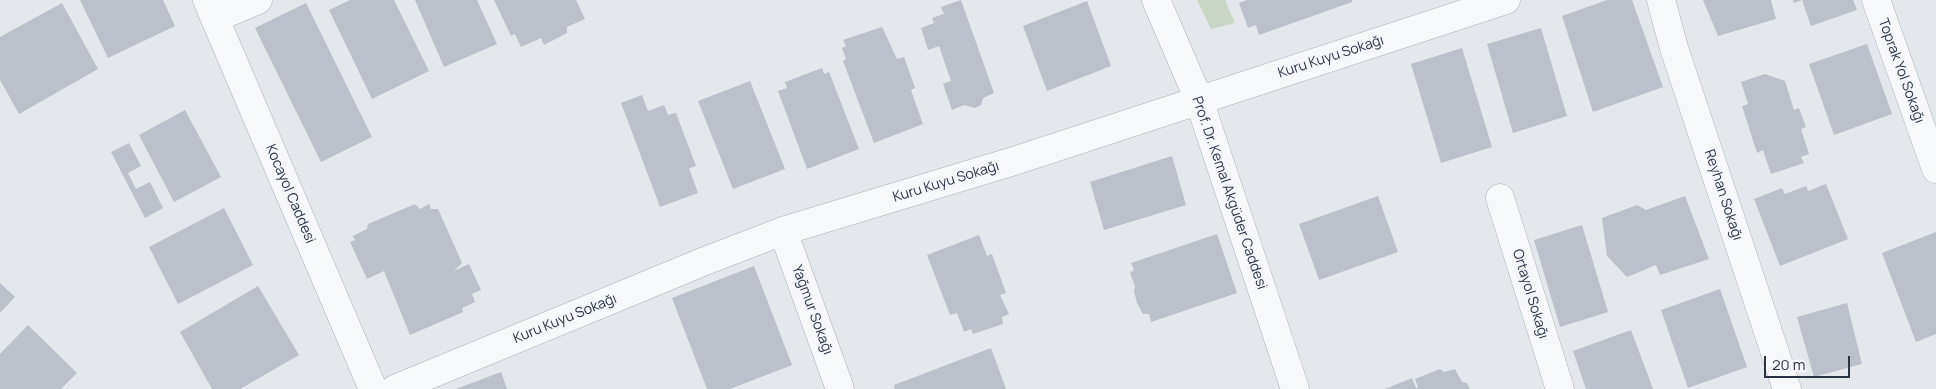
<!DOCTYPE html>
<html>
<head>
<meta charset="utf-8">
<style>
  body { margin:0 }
  #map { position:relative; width:1936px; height:389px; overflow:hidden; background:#e4e7ec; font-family:Manrope,sans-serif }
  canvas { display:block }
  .scale { position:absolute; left:1764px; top:356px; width:86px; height:22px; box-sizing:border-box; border:2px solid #2b3445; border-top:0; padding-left:6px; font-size:15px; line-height:18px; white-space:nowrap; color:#2b3445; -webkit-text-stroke:4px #f4f6f9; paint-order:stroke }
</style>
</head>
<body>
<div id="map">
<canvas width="1936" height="389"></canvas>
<div class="scale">20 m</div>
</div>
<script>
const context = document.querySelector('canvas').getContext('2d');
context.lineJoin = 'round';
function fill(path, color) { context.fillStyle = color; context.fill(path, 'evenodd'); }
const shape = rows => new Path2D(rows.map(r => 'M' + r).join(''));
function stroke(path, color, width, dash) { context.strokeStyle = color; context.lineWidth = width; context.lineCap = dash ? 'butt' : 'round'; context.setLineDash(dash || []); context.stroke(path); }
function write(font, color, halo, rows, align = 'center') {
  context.font = font + ' Manrope,sans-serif'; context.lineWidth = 4; context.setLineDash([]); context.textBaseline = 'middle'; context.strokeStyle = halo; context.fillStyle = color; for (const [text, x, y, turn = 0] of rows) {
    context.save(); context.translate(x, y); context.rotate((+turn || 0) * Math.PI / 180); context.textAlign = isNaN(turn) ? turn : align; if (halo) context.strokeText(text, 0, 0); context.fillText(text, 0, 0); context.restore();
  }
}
fill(shape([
  [1197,0,1225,0,1235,23,1211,29]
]), '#c9d6c5');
fill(shape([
  [80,0,163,0,175,26,108,58],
  [350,0,394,0,429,71,372,99,329,10],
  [415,0,477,0,497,44,444,67],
  [494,0,576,0,585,19,567,27,567,33,544,45,541,38,521,47,515,34,511,36],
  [961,0,994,93,983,98,981,105,975,108,964,105,952,110,943,84,951,81,939,46,928,50,921,28,934,23,932,18,944,14,941,7],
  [1247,0,1352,0,1352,2,1259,35,1256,25,1248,28,1239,3],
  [1607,0,1632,0,1663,87,1593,112,1562,16],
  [1703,0,1771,0,1776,19,1718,36],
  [1793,0,1853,0,1857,10,1811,26,1802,0,1794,3],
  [1087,1,1111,66,1047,91,1023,26],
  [62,3,98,69,19,114,0,80,0,37],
  [306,3,372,137,321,162,255,28],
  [882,27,897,59,904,57,915,88,911,90,923,124,874,143,843,61,846,59,842,48,846,46,843,40],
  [1541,28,1567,116,1513,133,1487,44],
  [1867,44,1892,114,1834,135,1809,64],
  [1462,48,1492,147,1441,163,1411,64],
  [822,68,824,74,829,72,859,149,807,169,778,91,787,88,785,82],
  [1765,74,1785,81,1794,110,1799,108,1806,127,1801,129,1809,154,1801,157,1804,163,1771,174,1763,150,1757,153,1742,106,1748,104,1741,82],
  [750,81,785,169,733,189,698,101],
  [642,95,648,111,664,105,668,115,676,113,696,166,689,168,698,193,660,207,621,103],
  [185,110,221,177,174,202,139,135],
  [129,143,141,166,128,173,136,189,150,182,163,208,145,218,111,152],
  [1172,156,1186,205,1104,230,1090,182],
  [1826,184,1848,239,1780,266,1754,199,1782,188,1785,194,1806,186,1808,191],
  [1378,196,1398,252,1319,280,1299,224],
  [1685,196,1709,259,1660,275,1656,265,1627,277,1607,256,1602,218,1637,205,1646,210],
  [415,204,420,209,429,204,431,209,438,209,462,263,454,271,469,264,481,290,472,294,475,302,462,308,463,312,410,335,384,271,367,279,350,242,355,240,353,236,367,229,368,224],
  [224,208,253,265,178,304,149,247],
  [1582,225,1608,312,1560,327,1534,240],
  [1936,232,1936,334,1916,342,1882,253],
  [1217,234,1237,293,1151,322,1149,314,1143,314,1137,303,1134,291,1135,286,1130,273,1134,270,1131,263],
  [979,235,987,256,992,254,1006,293,1000,295,1009,314,1002,317,1003,324,973,334,971,329,964,332,957,313,950,315,927,255],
  [754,266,792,365,730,389,707,389,672,298],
  [0,283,15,297,0,313],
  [258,286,299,355,240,389,212,389,180,332],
  [1720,289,1747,367,1688,388,1661,310],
  [1847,303,1862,364,1814,377,1797,317],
  [28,325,77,373,61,389,0,389,0,354],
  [1631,330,1653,389,1586,389,1573,351],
  [991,348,1006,389,895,389,894,385],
  [1440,369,1444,372,1455,369,1462,382,1467,383,1470,389,1385,389,1412,378,1416,388,1418,387,1415,379],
  [501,372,507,389,456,389]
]), '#bbc0ca');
const minor = shape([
  [207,0,373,389],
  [1156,0,1199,100,1295,389],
  [1661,0,1674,48,1787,389],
  [1876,0,1936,169],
  [215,18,258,0],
  [1500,198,1560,389],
  [783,231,840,389],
  [395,389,705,261,783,231,1014,161,1506,0]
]);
stroke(minor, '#a9aeb7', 29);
stroke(minor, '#f7f8fa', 28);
write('14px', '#2b3445', '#f4f6f9', [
  ["Kuru Kuyu Sokağı",1331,57,-18],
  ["Toprak Yol Sokağı",1901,71,70],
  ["Kuru Kuyu Sokağı",946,182,-17],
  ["Prof. Dr. Kemal Akgüder Caddesi",1229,193,71],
  ["Kocayol Caddesi",290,194,67],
  ["Reyhan Sokağı",1723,195,72],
  ["Ortayol Sokağı",1530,294,73],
  ["Yağmur Sokağı",812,310,70],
  ["Kuru Kuyu Sokağı",565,319,-22]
]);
</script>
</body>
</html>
